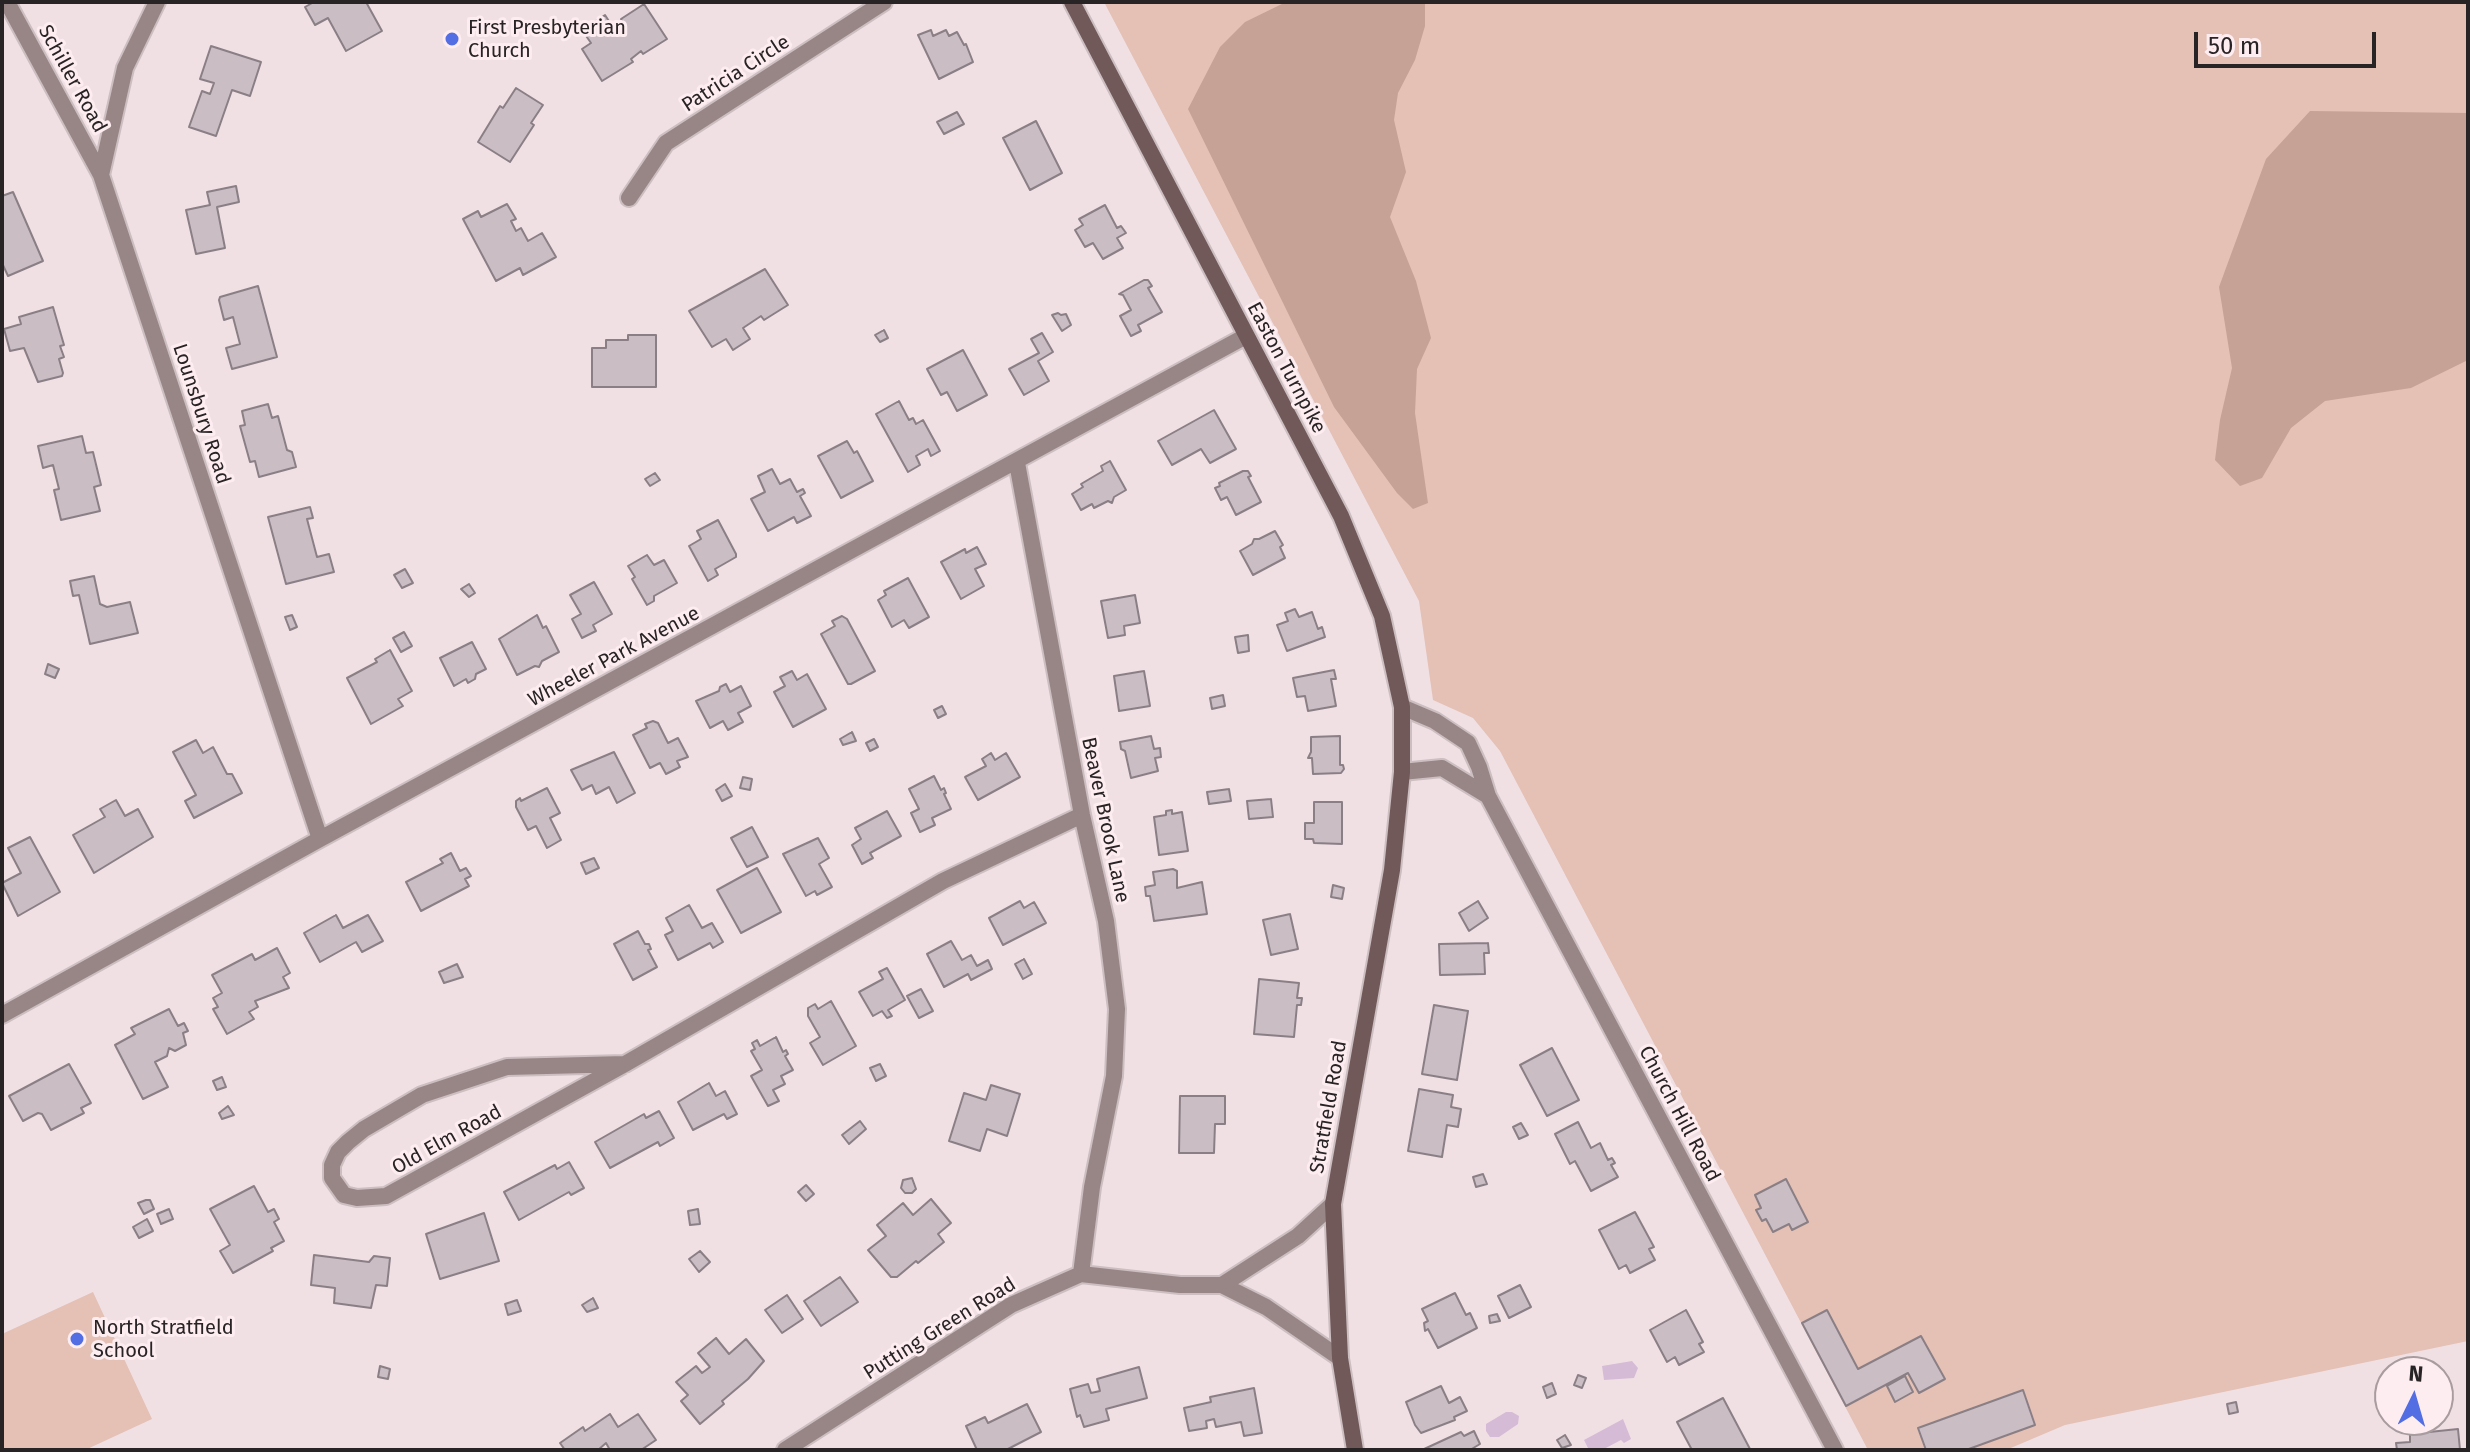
<!DOCTYPE html>
<html>
<head>
<meta charset="utf-8">
<style>
  body { margin:0 }
  #map { position:relative; width:2470px; height:1452px; overflow:hidden; background:#f0e0e4; font-family:"Fira Sans",sans-serif }
  canvas { display:block }
  .frame { position:absolute; inset:0; border:4px solid #282324; pointer-events:none }
  .north { position:absolute; left:2374px; top:1356px; width:80px; height:80px; box-sizing:border-box; background:#fdedf1; border:2px solid #a89c9f; border-radius:50%; rotate:5deg; font-size:22px; font-weight:700; line-height:32px; text-align:center; color:#282324 }
  .north::after { content:''; display:block; margin:auto; width:28px; height:36px; background:#536de3; clip-path:polygon(50% 0,100% 100%,50% 72%,0 100%) }
  .scale { position:absolute; left:2194px; top:32px; width:182px; height:36px; box-sizing:border-box; border:4px solid #282324; border-top:0; padding-left:10px; font-size:24px; line-height:28px; white-space:nowrap; color:#282324; -webkit-text-stroke:6px #fdedf1; paint-order:stroke }
</style>
</head>
<body>
<div id="map">
<canvas width="2470" height="1452"></canvas>
<div class="frame"></div>
<div class="north">N</div>
<div class="scale">50 m</div>
</div>
<script>
const context = document.querySelector('canvas').getContext('2d');
context.lineJoin = 'round';
function fill(path, color) { context.fillStyle = color; context.fill(path, 'evenodd'); }
const shape = rows => new Path2D(rows.map(r => 'M' + r).join(''));
function stroke(path, color, width, dash) { context.strokeStyle = color; context.lineWidth = width; context.lineCap = dash ? 'butt' : 'round'; context.setLineDash(dash || []); context.stroke(path); }
function write(font, color, halo, rows, align = 'center') {
  context.font = font + ' "Fira Sans",sans-serif'; context.lineWidth = 6; context.setLineDash([]); context.textBaseline = 'middle'; context.strokeStyle = halo; context.fillStyle = color; for (const [text, x, y, turn = 0] of rows) {
    context.save(); context.translate(x, y); context.rotate((+turn || 0) * Math.PI / 180); context.textAlign = isNaN(turn) ? turn : align; if (halo) context.strokeText(text, 0, 0); context.fillText(text, 0, 0); context.restore();
  }
}
fill(shape([
  [1104,2,2468,2,2468,1341,2065,1425,2006,1450,1868,1450,1500,751,1473,718,1433,700,1419,601],
  [93,1292,152,1419,85,1450,2,1450,2,1334]
]), '#e4c0b5');
fill(shape([
  [1286,2,1425,2,1425,26,1415,60,1398,93,1394,120,1406,172,1390,217,1416,281,1431,338,1417,369,1415,413,1428,503,1413,509,1397,493,1334,407,1188,109,1220,47,1245,22],
  [2310,111,2468,113,2468,360,2411,388,2325,401,2291,428,2262,478,2240,486,2215,460,2220,420,2232,368,2219,287,2266,159]
]), '#c6a196');
fill(shape([
  [1632,1361,1638,1368,1634,1378,1604,1380,1602,1366],
  [1506,1412,1512,1412,1519,1416,1518,1424,1499,1437,1490,1437,1486,1431,1486,1424],
  [1623,1419,1631,1439,1624,1443,1621,1440,1602,1450,1589,1450,1584,1440]
]), '#d5bbd6');
const building = shape([
  [314,2,366,2,382,31,346,51,328,18,315,25,305,7,314,2],
  [644,4,667,39,643,54,641,51,631,59,633,62,602,81,582,49,591,43,582,30,605,15,614,29,623,23,621,19,644,4],
  [931,30,933,36,946,30,949,36,957,32,964,45,966,44,973,62,939,79,918,35,931,30],
  [211,46,261,62,250,96,232,90,216,136,189,127,202,91,210,94,214,83,200,79,211,46],
  [516,88,543,105,531,123,534,125,510,162,478,142,500,106,503,108,516,88],
  [957,112,964,124,944,134,937,122,957,112],
  [1036,121,1062,173,1030,190,1003,138,1036,121],
  [236,186,239,202,217,207,225,248,196,254,186,210,210,205,207,192,236,186],
  [13,192,43,261,8,276,2,263,2,196,13,192],
  [507,204,516,219,511,221,516,231,521,228,528,241,542,233,556,257,523,275,520,268,496,281,463,219,478,211,481,217,507,204],
  [1105,205,1117,228,1121,226,1126,233,1117,238,1123,248,1103,259,1093,243,1085,247,1075,230,1083,225,1079,219,1105,205],
  [765,269,788,305,764,320,761,316,743,328,750,339,733,350,726,339,712,347,689,311,765,269],
  [1144,280,1148,280,1152,286,1148,288,1162,312,1138,325,1141,331,1131,336,1120,316,1131,310,1123,295,1119,294,1144,280],
  [258,286,277,357,232,369,226,348,240,344,233,317,224,320,219,300,220,297,258,286],
  [53,307,64,345,60,346,64,357,59,359,63,373,62,376,38,382,24,348,10,351,4,329,21,324,19,317,53,307],
  [1058,313,1061,315,1066,314,1071,325,1062,331,1052,315,1058,313],
  [884,330,888,338,880,342,875,335,884,330],
  [1042,333,1053,352,1038,361,1049,381,1024,395,1009,369,1039,353,1031,339,1042,333],
  [628,335,656,335,656,387,592,387,592,348,606,348,606,340,628,340,628,335],
  [963,350,987,395,957,411,947,392,941,395,927,369,963,350],
  [899,401,909,420,913,418,916,424,923,420,940,451,931,456,928,449,916,456,920,465,908,472,876,414,899,401],
  [268,404,272,418,278,416,287,450,292,452,296,467,259,477,255,461,250,462,240,426,245,425,242,411,268,404],
  [1214,410,1236,449,1210,463,1201,449,1172,465,1158,441,1214,410],
  [82,436,86,453,93,452,101,485,94,487,100,511,61,520,54,490,59,489,53,465,43,468,38,446,82,436],
  [847,441,854,453,857,451,873,481,841,498,818,456,847,441],
  [1110,461,1126,490,1114,497,1112,503,1108,501,1094,508,1092,504,1081,510,1072,494,1083,487,1081,484,1103,471,1101,466,1110,461],
  [772,469,780,484,790,479,797,492,803,489,805,493,800,496,811,516,797,523,794,517,768,531,751,499,765,492,758,476,772,469],
  [1243,471,1248,471,1251,476,1248,477,1261,502,1236,515,1227,497,1221,500,1215,488,1220,486,1219,483,1243,471],
  [655,473,660,480,650,486,645,479,655,473],
  [310,507,313,518,307,519,317,557,329,554,334,572,286,584,268,517,310,507],
  [718,520,736,554,736,557,715,569,718,575,708,581,689,546,701,539,697,531,718,520],
  [1275,531,1283,545,1280,547,1285,558,1253,575,1240,551,1252,544,1254,539,1259,539,1275,531],
  [977,547,986,564,975,569,984,586,961,599,941,562,965,549,966,553,977,547],
  [647,555,654,565,664,560,677,583,654,596,654,601,647,605,632,579,635,577,628,566,647,555],
  [405,569,413,583,402,588,394,575,405,569],
  [94,576,100,604,107,607,130,602,138,633,90,644,79,595,73,596,70,581,94,576],
  [908,578,929,617,909,628,904,620,892,627,878,600,886,595,884,591,908,578],
  [594,582,612,614,593,625,596,631,582,638,572,619,581,614,570,595,594,582],
  [469,584,475,593,469,597,461,589,469,584],
  [1135,595,1140,623,1124,626,1125,635,1108,638,1101,601,1135,595],
  [1295,609,1299,617,1312,612,1318,629,1322,627,1325,637,1287,651,1277,625,1288,621,1285,613,1295,609],
  [292,615,297,627,290,630,285,617,292,615],
  [537,615,543,628,546,626,559,652,542,661,539,667,535,666,517,675,499,639,537,615],
  [842,616,847,619,875,671,851,684,848,684,821,634,835,626,832,621,842,616],
  [404,632,412,646,401,652,393,638,404,632],
  [1248,635,1249,651,1238,653,1235,637,1248,635],
  [472,642,486,669,476,674,475,679,468,683,466,679,454,686,440,658,472,642],
  [390,650,412,691,398,699,403,706,371,724,347,678,377,662,375,659,390,650],
  [48,664,59,669,55,678,45,674,48,664],
  [1334,670,1336,679,1331,679,1336,706,1308,711,1305,696,1297,697,1293,678,1334,670],
  [792,671,797,680,807,674,826,709,793,727,774,692,785,686,780,677,792,671],
  [1144,671,1150,706,1119,711,1114,676,1144,671],
  [726,684,730,692,741,686,751,706,738,713,743,722,728,730,723,721,710,728,696,701,719,691,720,687,726,684],
  [1223,695,1225,706,1212,709,1210,698,1223,695],
  [942,706,946,714,938,718,934,710,942,706],
  [653,721,658,723,668,743,678,738,688,757,677,761,680,767,666,774,660,763,650,768,633,735,647,728,645,724,653,721],
  [852,732,856,741,843,745,840,739,852,732],
  [1151,736,1154,749,1160,748,1161,757,1155,758,1158,771,1131,778,1125,751,1121,749,1120,742,1151,736],
  [1340,736,1340,765,1343,765,1344,769,1341,773,1313,774,1312,758,1308,758,1311,752,1311,737,1340,736],
  [874,739,878,747,870,751,866,743,874,739],
  [196,740,203,753,213,747,227,774,232,774,242,793,194,818,185,801,196,795,173,752,196,740],
  [614,752,635,793,617,803,609,787,596,794,592,785,582,790,571,770,614,752],
  [991,753,995,760,1006,753,1020,777,978,800,965,777,986,766,982,759,991,753],
  [934,776,941,790,944,788,946,793,944,794,951,809,932,818,935,825,920,832,911,813,919,809,909,789,934,776],
  [743,777,752,779,750,790,740,788,743,777],
  [725,784,732,796,722,801,716,790,725,784],
  [547,788,560,813,550,818,561,840,547,848,536,826,528,830,516,807,516,801,520,798,521,801,547,788],
  [1229,789,1231,801,1209,804,1207,792,1229,789],
  [1271,799,1273,817,1249,819,1247,801,1271,799],
  [116,800,125,816,138,809,153,837,94,873,73,835,105,817,100,809,116,800],
  [1314,802,1342,802,1342,844,1314,843,1313,839,1305,839,1305,823,1314,823,1314,802],
  [1172,810,1172,814,1182,812,1188,851,1159,855,1154,817,1166,815,1166,811,1172,810],
  [887,811,901,836,870,853,873,858,862,864,852,845,861,839,855,828,887,811],
  [752,827,768,857,747,867,731,838,752,827],
  [30,837,60,892,18,916,2,883,21,873,8,848,30,837],
  [818,838,829,858,819,864,832,887,817,895,815,891,806,896,783,854,818,838],
  [451,853,460,871,466,868,471,876,465,879,469,886,421,911,406,882,443,863,440,859,451,853],
  [594,858,599,868,586,874,581,863,594,858],
  [757,868,781,912,741,933,717,890,757,868],
  [1173,869,1177,871,1177,888,1202,882,1207,914,1154,921,1150,896,1146,896,1145,887,1155,885,1153,872,1173,869],
  [1333,885,1344,888,1342,899,1331,897,1333,885],
  [1020,901,1024,908,1034,902,1046,923,1003,945,989,918,1020,901],
  [1478,901,1488,918,1469,931,1459,913,1478,901],
  [689,905,702,928,712,923,723,942,713,948,710,943,678,960,665,935,673,931,666,918,689,905],
  [1290,914,1298,949,1271,955,1263,920,1290,914],
  [336,915,343,928,368,915,383,941,362,952,356,942,320,962,304,933,336,915],
  [638,931,645,944,649,944,651,949,648,950,657,967,633,980,614,944,638,931],
  [951,941,962,960,971,955,977,966,988,960,992,969,971,980,968,974,944,987,927,954,951,941],
  [1488,943,1489,953,1484,953,1485,974,1440,975,1439,944,1488,943],
  [277,948,290,973,283,977,289,988,255,1001,258,1007,249,1012,254,1019,227,1034,213,1009,218,1007,213,998,222,993,212,975,252,954,255,960,277,948],
  [1024,959,1032,974,1023,979,1015,964,1024,959],
  [457,964,463,977,444,983,439,972,457,964],
  [887,968,905,1000,888,1010,892,1016,887,1018,882,1011,873,1016,859,992,883,979,879,972,887,968],
  [1259,979,1299,983,1297,998,1302,998,1301,1005,1297,1005,1294,1037,1254,1034,1259,979],
  [921,989,933,1011,919,1018,907,996,921,989],
  [831,1001,856,1046,823,1065,810,1043,820,1037,808,1016,808,1008,815,1004,818,1009,831,1001],
  [1434,1005,1468,1011,1457,1080,1422,1074,1434,1005],
  [169,1009,178,1026,184,1023,188,1031,183,1033,186,1045,175,1051,169,1048,167,1056,155,1062,168,1087,143,1099,115,1045,135,1034,131,1028,169,1009],
  [776,1037,783,1052,786,1050,788,1054,785,1056,793,1070,781,1076,785,1084,773,1090,779,1101,768,1106,751,1076,762,1070,751,1051,755,1049,752,1043,757,1040,760,1046,776,1037],
  [1552,1048,1579,1100,1547,1116,1520,1065,1552,1048],
  [69,1064,91,1103,81,1108,84,1113,51,1130,42,1114,38,1113,23,1121,9,1096,69,1064],
  [880,1064,886,1076,876,1081,870,1068,880,1064],
  [222,1077,226,1087,217,1090,213,1081,222,1077],
  [709,1083,716,1096,725,1091,737,1114,727,1119,724,1114,693,1130,678,1102,709,1083],
  [991,1085,1020,1094,1007,1136,987,1129,980,1151,949,1141,964,1093,986,1100,991,1085],
  [1419,1089,1453,1095,1451,1107,1461,1109,1458,1127,1447,1125,1442,1157,1408,1151,1419,1089],
  [1180,1096,1225,1096,1225,1124,1215,1124,1214,1153,1179,1153,1180,1096],
  [228,1106,234,1115,222,1119,219,1113,228,1106],
  [659,1111,674,1138,660,1146,658,1142,610,1168,595,1142,644,1114,646,1118,659,1111],
  [860,1121,866,1129,849,1144,842,1135,860,1121],
  [1578,1122,1591,1148,1600,1143,1608,1160,1612,1158,1615,1163,1611,1165,1618,1177,1591,1191,1575,1161,1570,1164,1555,1134,1578,1122],
  [1521,1123,1528,1135,1519,1139,1513,1127,1521,1123],
  [569,1162,584,1188,571,1195,569,1192,519,1220,504,1192,555,1165,557,1169,569,1162],
  [1483,1174,1487,1184,1476,1187,1473,1177,1483,1174],
  [912,1178,916,1189,912,1193,905,1193,901,1188,903,1180,912,1178],
  [1786,1179,1808,1222,1792,1230,1789,1224,1773,1232,1766,1219,1762,1221,1756,1210,1761,1208,1755,1195,1786,1179],
  [806,1185,814,1194,806,1201,798,1192,806,1185],
  [254,1186,268,1212,274,1209,279,1219,274,1222,284,1241,271,1248,273,1251,233,1273,220,1251,230,1245,210,1209,254,1186],
  [931,1199,951,1223,938,1234,944,1242,918,1263,916,1261,897,1277,891,1277,868,1250,886,1236,877,1225,903,1203,913,1215,931,1199],
  [146,1200,150,1200,154,1209,144,1214,138,1203,146,1200],
  [169,1209,173,1219,161,1224,157,1214,169,1209],
  [698,1209,700,1224,690,1225,688,1211,698,1209],
  [1635,1212,1654,1247,1649,1249,1655,1260,1630,1273,1626,1265,1619,1269,1599,1230,1635,1212],
  [484,1213,499,1261,440,1279,426,1234,484,1213],
  [147,1219,153,1231,139,1238,133,1227,147,1219],
  [700,1251,710,1262,699,1272,689,1259,700,1251],
  [314,1255,369,1262,374,1256,390,1258,387,1286,376,1285,371,1308,334,1303,335,1288,311,1285,314,1255],
  [840,1277,858,1302,821,1326,804,1301,840,1277],
  [1520,1285,1531,1307,1509,1318,1498,1296,1520,1285],
  [1455,1293,1466,1315,1470,1313,1477,1328,1438,1348,1428,1329,1425,1331,1424,1323,1428,1321,1422,1309,1455,1293],
  [787,1295,803,1319,782,1333,765,1310,787,1295],
  [593,1298,598,1308,587,1312,582,1305,593,1298],
  [517,1300,521,1311,508,1315,505,1304,517,1300],
  [1686,1310,1703,1342,1699,1344,1704,1352,1679,1365,1675,1357,1667,1362,1650,1330,1686,1310],
  [1827,1310,1858,1369,1921,1336,1945,1379,1919,1393,1908,1373,1846,1406,1802,1323,1827,1310],
  [1497,1314,1500,1321,1490,1323,1489,1316,1497,1314],
  [716,1338,729,1354,746,1339,764,1361,748,1379,722,1401,724,1404,700,1424,681,1401,688,1395,676,1382,696,1366,702,1373,710,1367,698,1353,716,1338],
  [380,1366,390,1369,388,1379,378,1377,380,1366],
  [1139,1367,1147,1398,1106,1409,1109,1420,1084,1427,1080,1415,1077,1417,1070,1389,1088,1384,1091,1393,1100,1391,1097,1379,1139,1367],
  [1578,1375,1586,1378,1582,1388,1574,1385,1578,1375],
  [1905,1376,1913,1392,1895,1402,1887,1386,1905,1376],
  [1552,1383,1556,1394,1547,1398,1543,1387,1552,1383],
  [1441,1386,1449,1403,1460,1397,1467,1411,1454,1417,1455,1420,1421,1433,1415,1425,1406,1402,1441,1386],
  [1254,1388,1262,1433,1244,1436,1241,1422,1216,1427,1214,1419,1206,1421,1207,1428,1189,1431,1184,1408,1211,1402,1210,1397,1254,1388],
  [2023,1390,2035,1425,1966,1450,1926,1450,1918,1428,2023,1390],
  [1723,1398,1750,1449,1692,1450,1677,1422,1723,1398],
  [2236,1402,2238,1412,2229,1414,2227,1404,2236,1402],
  [1027,1404,1041,1432,1006,1450,977,1450,966,1426,985,1417,988,1423,1027,1404],
  [610,1414,618,1427,638,1414,656,1440,641,1450,610,1450,606,1443,598,1450,565,1450,560,1443,583,1427,585,1431,610,1414],
  [2458,1429,2460,1450,2397,1450,2396,1443,2410,1442,2410,1434,2458,1429],
  [1474,1431,1480,1444,1470,1450,1422,1450,1461,1432,1464,1436,1474,1431],
  [1565,1435,1571,1445,1562,1448,1557,1440,1565,1435]
]);
fill(building, '#cabdc4');
stroke(building, '#8b7f86', 2);
const minor = shape([
  [7,2,101,175,320,839],
  [101,175,125,68,157,2],
  [629,198,666,143,884,2],
  [1017,463,1082,815,1106,921,1117,1009,1114,1076,1092,1187,1081,1274],
  [1402,707,1435,721,1468,743,1479,767,1488,796,1835,1450],
  [1402,772,1442,768,1488,796],
  [2,1015,320,839,1246,336],
  [625,1064,507,1067,422,1095,364,1129,348,1142,338,1152,332,1165,332,1178,344,1195,357,1198,386,1196,625,1064,943,881,1082,815],
  [1222,1285,1298,1236,1333,1204],
  [785,1450,1011,1305,1081,1274,1180,1285,1222,1285,1266,1307,1340,1358]
]);
const secondary = shape([
  [1072,2,1341,516,1382,616,1402,707,1402,772,1392,870,1333,1204,1340,1358,1355,1450]
]);
stroke(minor, '#ccbec1', 20);
stroke(secondary, '#ccbec1', 20);
stroke(minor, '#978685', 16);
stroke(secondary, '#715959', 16);
for (const [x, y, r, color] of [
  [452,39,8,"#536de3"],
  [77,1339,8,"#536de3"]
]) { const dot = new Path2D(); dot.arc(x, y, r, 0, 2 * Math.PI); context.fillStyle = color; context.fill(dot); stroke(dot, '#fdedf1', 3); }
write('20px', '#282324', '#fdedf1', [
  ["First Presbyterian",468,28],
  ["Church",468,51],
  ["North Stratfield",93,1328],
  ["School",93,1351]
], 'left');
write('20px', '#282324', '#fdedf1', [
  ["Patricia Circle",736,74,-33],
  ["Schiller Road",72,79,61],
  ["Easton Turnpike",1286,368,62],
  ["Lounsbury Road",201,414,72],
  ["Wheeler Park Avenue",614,657,-28],
  ["Beaver Brook Lane",1105,820,78],
  ["Stratfield Road",1329,1107,-80],
  ["Church Hill Road",1679,1114,62],
  ["Old Elm Road",447,1140,-29],
  ["Putting Green Road",940,1329,-32]
]);
</script>
</body>
</html>
